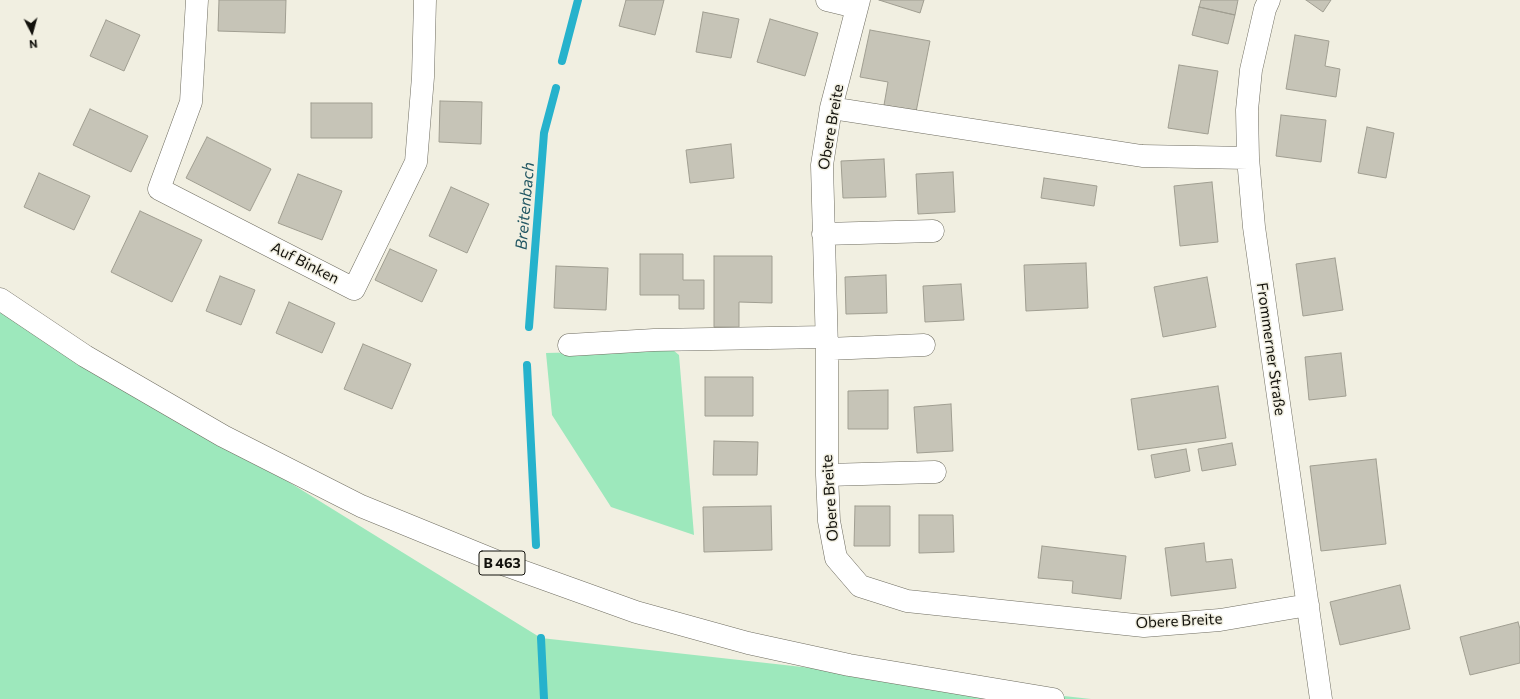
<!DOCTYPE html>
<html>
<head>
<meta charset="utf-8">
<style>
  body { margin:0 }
  #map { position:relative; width:1520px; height:699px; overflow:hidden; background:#f1efe1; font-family:Commissioner,sans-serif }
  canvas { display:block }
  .north { position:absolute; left:12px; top:12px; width:40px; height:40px; -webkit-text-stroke:3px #f1efe1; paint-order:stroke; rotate:174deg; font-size:11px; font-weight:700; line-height:16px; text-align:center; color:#13120d }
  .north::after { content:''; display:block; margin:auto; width:14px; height:18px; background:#13120d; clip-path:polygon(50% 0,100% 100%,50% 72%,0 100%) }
</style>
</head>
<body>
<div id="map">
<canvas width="1520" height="699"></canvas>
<div class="north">N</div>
</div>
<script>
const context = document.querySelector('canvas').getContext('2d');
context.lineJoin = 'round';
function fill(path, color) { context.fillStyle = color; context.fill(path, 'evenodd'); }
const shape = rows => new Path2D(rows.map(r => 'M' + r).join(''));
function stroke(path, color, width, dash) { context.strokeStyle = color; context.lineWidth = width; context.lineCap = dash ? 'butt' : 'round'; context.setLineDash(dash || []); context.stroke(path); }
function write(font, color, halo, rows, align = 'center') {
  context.font = font + ' Commissioner,sans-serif'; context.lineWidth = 3; context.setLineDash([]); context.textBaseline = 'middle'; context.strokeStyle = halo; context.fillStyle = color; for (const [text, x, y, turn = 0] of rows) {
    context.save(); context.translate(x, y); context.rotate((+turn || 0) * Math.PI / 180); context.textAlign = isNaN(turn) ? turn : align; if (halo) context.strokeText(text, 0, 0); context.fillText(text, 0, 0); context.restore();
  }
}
fill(shape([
  [0,299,85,356,541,638,1091,699,0,699],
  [673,350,679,355,694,535,611,507,552,415,546,353]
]), '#9de8bc');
stroke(shape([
  [562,61,578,0],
  [529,327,544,133,556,88],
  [527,365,536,545],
  [541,638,544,699]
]), '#26b2cc', 8);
const building = shape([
  [219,0,286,0,285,33,218,31,219,0],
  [626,0,664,0,655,35,619,26,626,0],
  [879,0,924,0,920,13,879,0],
  [1201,0,1238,0,1235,15,1199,7,1201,0],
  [1306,0,1331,0,1323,12,1306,0],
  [1199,7,1235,15,1228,44,1192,35,1199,7],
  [703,12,739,19,731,58,696,52,703,12],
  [770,19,818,33,805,76,757,62,770,19],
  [106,20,140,35,124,71,90,56,106,20],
  [870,30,930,41,916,112,884,105,888,82,860,77,870,30],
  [1295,35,1329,41,1325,66,1340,69,1336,97,1286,89,1295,35],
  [1179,65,1218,71,1208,134,1168,128,1179,65],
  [440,101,482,102,481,144,439,142,440,101],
  [311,103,372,103,372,138,311,138,311,103],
  [90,109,148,136,131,172,73,145,90,109],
  [1281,115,1326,120,1321,162,1276,156,1281,115],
  [1367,127,1394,133,1386,178,1358,173,1367,127],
  [207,137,271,169,250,211,186,178,207,137],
  [731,144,734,178,690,183,686,150,731,144],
  [884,159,886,197,843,198,841,161,884,159],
  [953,172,955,212,918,214,916,174,953,172],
  [39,173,90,196,74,230,24,207,39,173],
  [298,174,342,191,322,240,278,223,298,174],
  [1044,178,1097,186,1094,206,1041,198,1044,178],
  [1212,182,1218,242,1180,246,1174,186,1212,182],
  [451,187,489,204,467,253,429,236,451,187],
  [140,211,202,240,172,302,111,272,140,211],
  [390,249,437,270,422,302,375,280,390,249],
  [640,254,683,254,683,280,704,280,704,309,679,309,679,295,640,295,640,254],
  [714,256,772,256,772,303,739,302,739,327,714,327,714,256],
  [1335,258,1343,310,1303,316,1296,264,1335,258],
  [1086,263,1088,308,1026,311,1024,265,1086,263],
  [556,266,608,268,606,310,554,308,556,266],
  [886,275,887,313,846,314,845,277,886,275],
  [220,276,255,290,241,325,206,311,220,276],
  [1207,277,1216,327,1163,337,1154,287,1207,277],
  [961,284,964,320,925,322,923,286,961,284],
  [289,302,335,323,322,353,276,333,289,302],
  [363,344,411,364,392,409,344,389,363,344],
  [1341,353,1346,396,1309,400,1305,357,1341,353],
  [705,377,753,377,753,416,705,416,705,377],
  [1218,386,1226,438,1138,450,1131,399,1218,386],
  [888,390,888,429,848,429,848,391,888,390],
  [951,404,953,451,917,453,914,407,951,404],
  [714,441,758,442,757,475,713,475,714,441],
  [1232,443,1236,465,1202,471,1198,449,1232,443],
  [1186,449,1190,471,1155,478,1151,455,1186,449],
  [1376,459,1386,544,1321,551,1310,466,1376,459],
  [771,506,772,550,704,552,703,507,771,506],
  [855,506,890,506,890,546,854,546,855,506],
  [919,515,953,515,954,552,919,553,919,515],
  [1204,543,1206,562,1232,559,1236,588,1171,596,1165,548,1204,543],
  [1042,546,1126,556,1121,599,1072,593,1073,581,1038,578,1042,546],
  [1400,585,1410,629,1340,645,1330,602,1400,585],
  [1518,622,1520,629,1520,663,1470,675,1460,637,1518,622]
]);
fill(building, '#c6c4b7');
stroke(building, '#a09e91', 1);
const minor = shape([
  [197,0,191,102,159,189,354,289,416,162,423,77,425,0],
  [827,0,856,7],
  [859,0,831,108,822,165,827,349,827,475,829,521,836,558,860,586,907,601,1144,626,1220,620,1308,605],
  [1269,0,1265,9,1251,70,1247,110,1248,158,1254,227,1321,699],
  [831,108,1142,156,1248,158],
  [823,234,933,231],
  [569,345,654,340,826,337],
  [827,349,924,345],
  [827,475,935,472]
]);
const major = shape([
  [0,299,85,356,223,436,361,506,508,566,636,612,748,643,849,665,1053,699]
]);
stroke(minor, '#6f6d61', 23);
stroke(major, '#6f6d61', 23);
stroke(minor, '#fff', 22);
stroke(major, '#fff', 22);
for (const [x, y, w] of [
  [502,563,46]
]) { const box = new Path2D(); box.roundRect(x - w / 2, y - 12, w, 24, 3); context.fillStyle = '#f1efe1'; context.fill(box); stroke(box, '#13120d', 1); }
write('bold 14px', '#13120d', null, [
  ["B 463",502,563]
]);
write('15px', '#13120d', '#f1efe1', [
  ["Obere Breite",831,127,-80],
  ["Auf Binken",305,263,27],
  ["Frommerner Straße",1271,349,82],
  ["Obere Breite",830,498,-94],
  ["Obere Breite",1179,621,-3]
]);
write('italic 16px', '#225763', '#f1efe1', [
  ["Breitenbach",525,206,-85]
]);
</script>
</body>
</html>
